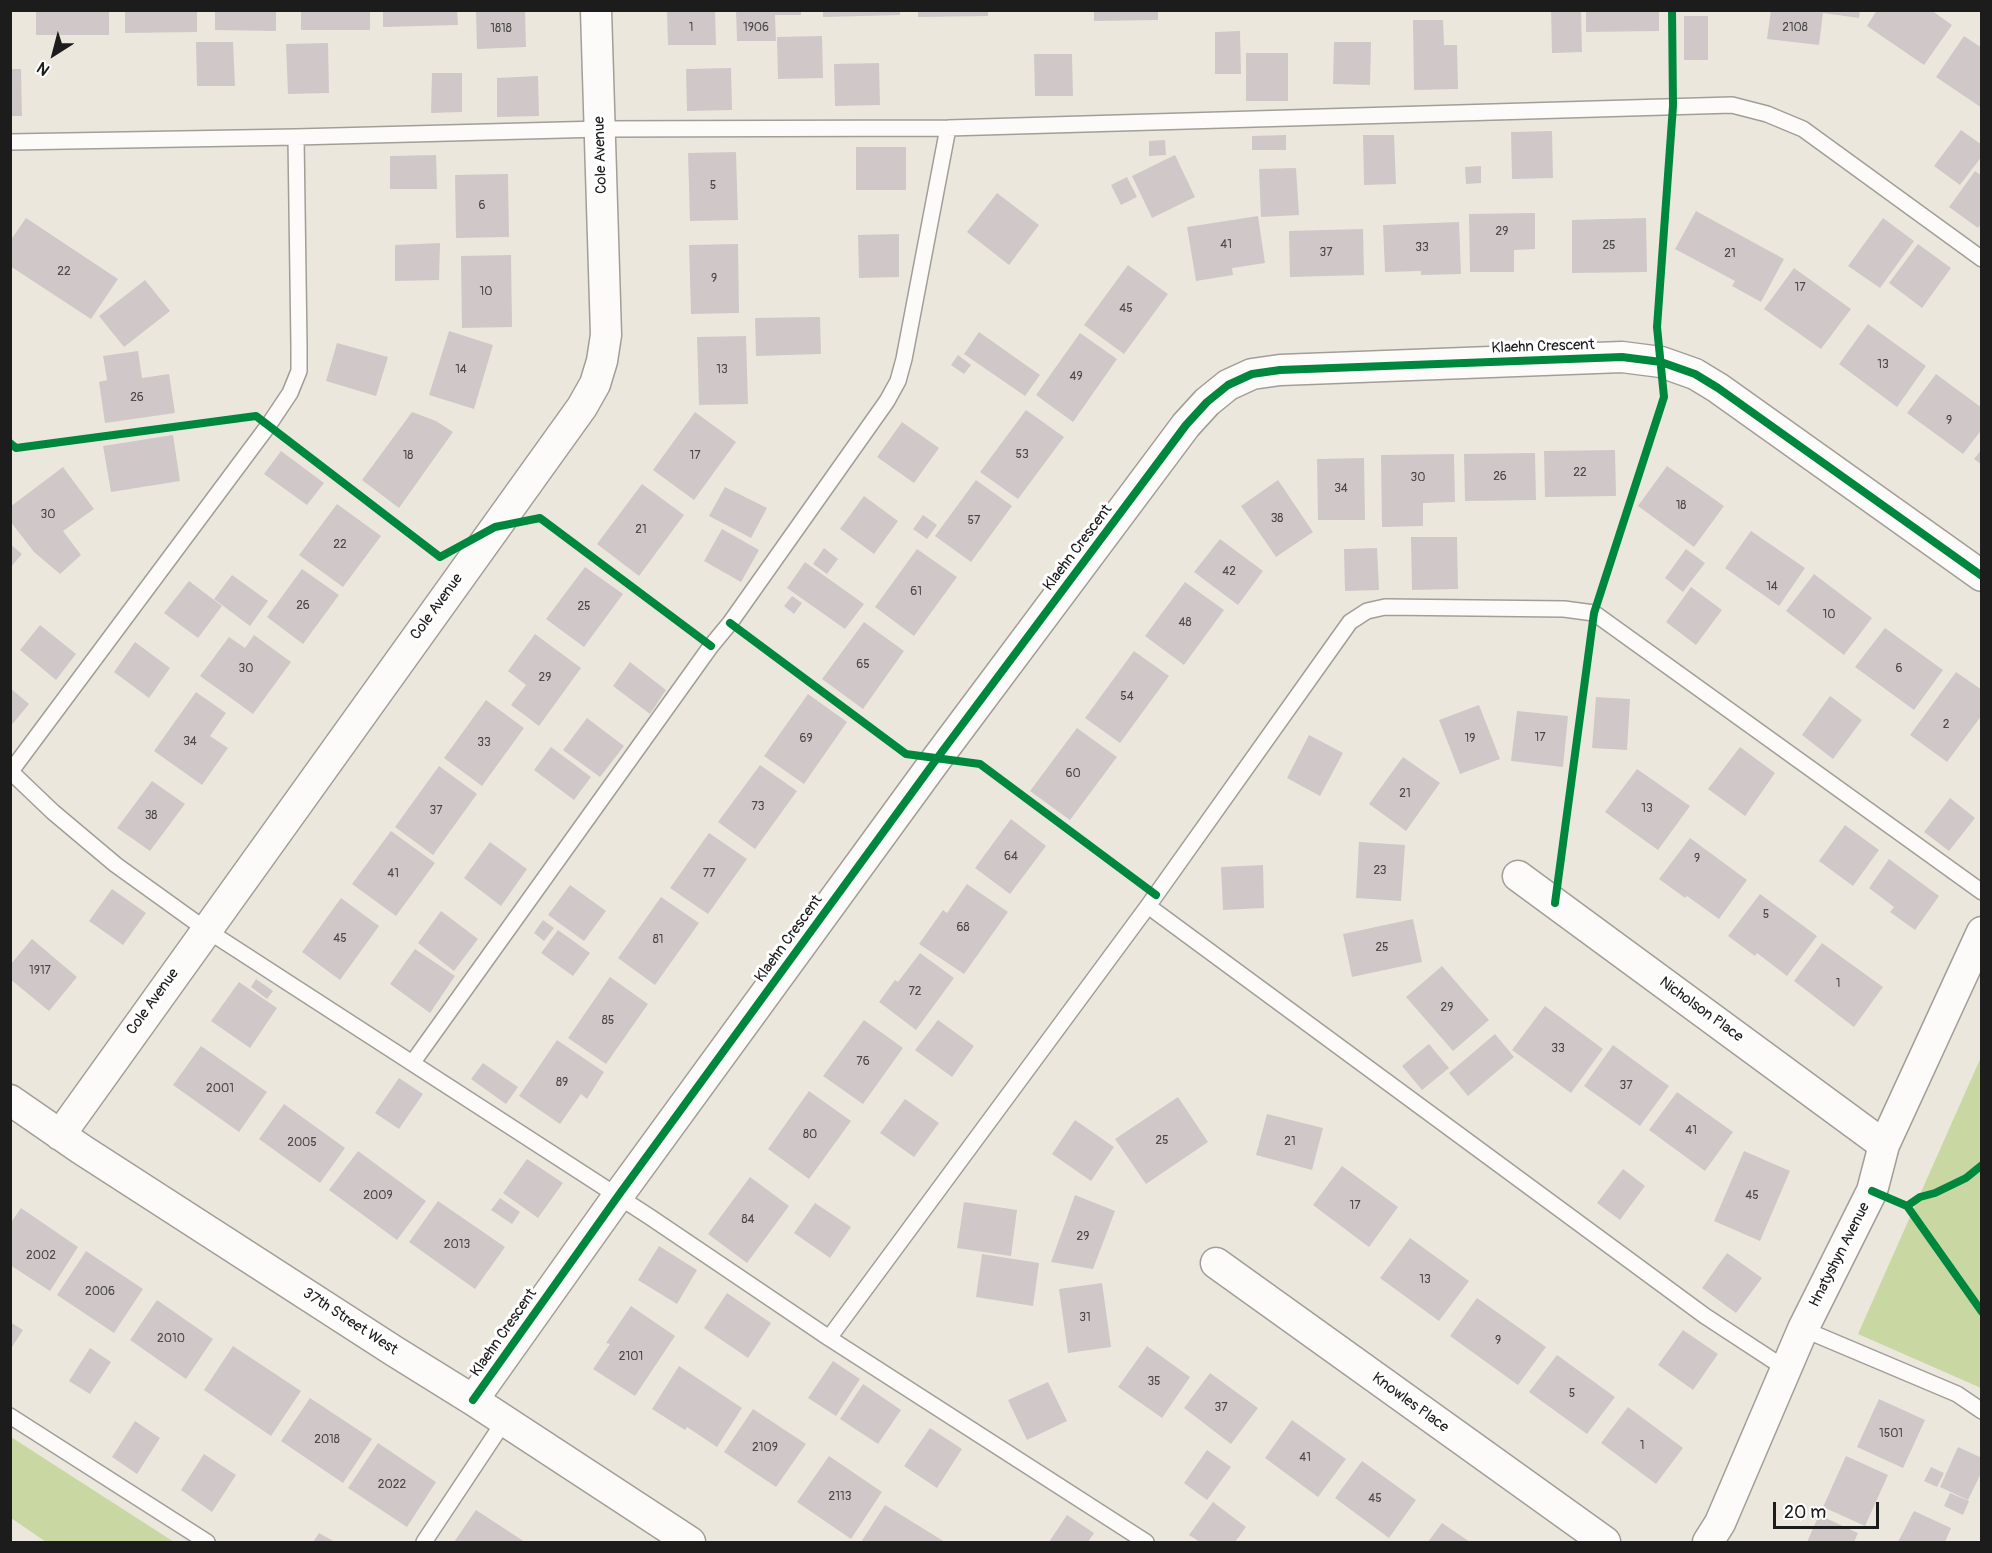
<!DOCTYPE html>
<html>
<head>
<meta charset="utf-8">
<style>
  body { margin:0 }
  #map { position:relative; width:1992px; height:1553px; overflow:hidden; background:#ece7dc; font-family:Pangolin,sans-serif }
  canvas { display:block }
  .frame { position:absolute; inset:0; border:12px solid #1c1c1c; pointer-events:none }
  .north { position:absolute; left:24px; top:24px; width:60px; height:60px; -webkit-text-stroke:4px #fff; paint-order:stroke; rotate:216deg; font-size:16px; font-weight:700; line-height:24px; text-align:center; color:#1c1c1c }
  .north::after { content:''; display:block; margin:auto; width:21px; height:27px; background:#1c1c1c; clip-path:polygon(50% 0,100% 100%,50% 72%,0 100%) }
  .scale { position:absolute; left:1773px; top:1502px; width:106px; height:27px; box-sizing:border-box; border:3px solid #1c1c1c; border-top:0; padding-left:8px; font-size:18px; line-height:21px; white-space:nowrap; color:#1c1c1c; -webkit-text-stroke:4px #fff; paint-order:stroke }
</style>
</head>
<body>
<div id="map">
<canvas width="1992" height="1553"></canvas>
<div class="frame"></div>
<div class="north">N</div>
<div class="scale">20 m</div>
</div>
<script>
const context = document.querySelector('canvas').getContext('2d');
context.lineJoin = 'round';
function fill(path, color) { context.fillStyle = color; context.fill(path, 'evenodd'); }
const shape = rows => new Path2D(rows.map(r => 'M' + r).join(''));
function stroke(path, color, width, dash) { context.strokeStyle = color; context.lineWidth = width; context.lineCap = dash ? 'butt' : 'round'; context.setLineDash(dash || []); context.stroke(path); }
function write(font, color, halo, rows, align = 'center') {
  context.font = font + ' Pangolin,sans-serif'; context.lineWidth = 6; context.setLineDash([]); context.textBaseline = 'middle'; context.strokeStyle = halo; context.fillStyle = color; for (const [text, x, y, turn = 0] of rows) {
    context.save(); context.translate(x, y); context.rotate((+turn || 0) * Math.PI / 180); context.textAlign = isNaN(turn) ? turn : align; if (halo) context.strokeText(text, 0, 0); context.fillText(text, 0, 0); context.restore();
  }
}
fill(shape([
  [1981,1057,1982,1388,1981,1388,1858,1334],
  [11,1437,174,1542,46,1542,11,1518]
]), '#c9d8a3');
fill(shape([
  [36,10,109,10,109,35,36,35],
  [125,10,197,10,197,32,125,33],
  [215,10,276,10,276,31,215,30],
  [301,10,370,10,370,30,301,30],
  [383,10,457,10,458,25,383,27],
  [476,10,525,10,526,47,477,49],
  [667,10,715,10,716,45,668,45],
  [736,10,801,10,801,15,775,15,776,41,737,41],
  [823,10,900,10,900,15,823,17],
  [918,10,988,10,988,16,918,17],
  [1094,10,1158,10,1158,20,1094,21],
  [1551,10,1581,10,1582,52,1552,53],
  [1586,10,1659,10,1659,31,1586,32],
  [1771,10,1860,10,1859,18,1823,13,1819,45,1767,39],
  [1877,10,1931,10,1952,25,1924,65,1867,26],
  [1684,16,1708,16,1708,60,1684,60],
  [1413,20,1443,20,1444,45,1457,45,1458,89,1414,90],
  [1240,31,1241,74,1215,74,1215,32],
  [822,36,823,78,778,79,777,37],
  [1964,36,1982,48,1982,108,1936,77],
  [196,42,233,42,235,86,197,86],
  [1334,42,1371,42,1370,85,1333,84],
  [328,43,329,93,288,94,286,44],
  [1246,53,1288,53,1288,101,1246,101],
  [1034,54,1072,54,1073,96,1035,96],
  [879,63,880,105,835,106,834,64],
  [731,68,732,110,687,111,686,69],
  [10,69,21,69,22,116,10,116],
  [432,73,462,73,462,112,431,113],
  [538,76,539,116,497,117,497,78],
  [1961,130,1982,145,1982,156,1960,185,1934,166],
  [1552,131,1553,178,1512,179,1511,132],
  [1286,135,1286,150,1252,150,1252,136],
  [1363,135,1394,135,1396,184,1364,185],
  [1165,140,1166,155,1149,156,1149,141],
  [856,147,906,147,906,190,856,190],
  [736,152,738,220,690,221,688,153],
  [436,155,437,189,390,189,390,156],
  [1175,155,1195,197,1152,218,1132,176],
  [1481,166,1481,183,1466,184,1465,167],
  [1296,168,1299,215,1261,217,1259,169],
  [1975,171,1982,176,1982,223,1978,228,1949,207],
  [508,174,509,237,456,238,455,175],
  [1127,177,1137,197,1121,205,1111,185],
  [997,193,1039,225,1009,265,967,232],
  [1696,211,1784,259,1761,302,1732,286,1735,281,1675,249],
  [1535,213,1535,249,1514,250,1514,272,1470,272,1469,214],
  [1258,216,1265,263,1232,268,1233,275,1196,281,1187,227],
  [26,218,118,279,91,319,10,266,10,241],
  [1646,218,1647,272,1572,273,1572,220],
  [1883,218,1914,241,1880,288,1848,266],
  [1459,222,1461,274,1421,275,1421,271,1385,272,1383,225],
  [1363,229,1364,275,1290,277,1289,231],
  [899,234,899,277,859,278,858,235],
  [440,243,439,280,395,281,395,245],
  [738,244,739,313,691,314,689,245],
  [1918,244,1951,268,1922,308,1889,283],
  [511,255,512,327,462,328,461,256],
  [1128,265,1168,294,1124,354,1084,325],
  [1794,268,1851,309,1821,349,1764,309],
  [145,280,170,311,124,347,99,316],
  [820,317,821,354,756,356,755,318],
  [1868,324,1926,366,1897,407,1839,364],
  [449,331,493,345,474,409,429,395],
  [979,332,1040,375,1025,396,964,354],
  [1080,333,1117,359,1073,422,1036,395],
  [746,336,748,404,699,405,697,337],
  [337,343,388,357,376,396,326,381],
  [138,351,142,378,169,374,175,413,105,423,99,382,107,380,103,356],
  [958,355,971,365,964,374,951,365],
  [1936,374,1982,408,1982,429,1963,454,1907,413],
  [1026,410,1064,437,1018,499,980,472],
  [412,412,436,421,453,432,399,508,362,480],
  [695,412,736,442,694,500,653,470],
  [902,422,939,448,914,483,877,457],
  [173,435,180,481,111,492,103,446],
  [1982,449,1982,465,1974,459],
  [1615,450,1616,496,1545,497,1544,451],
  [281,451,324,483,307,505,264,474],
  [1535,453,1536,500,1465,501,1464,454],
  [1454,454,1455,502,1423,503,1423,526,1382,527,1381,455],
  [1364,458,1365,520,1318,520,1317,459],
  [1667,466,1724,506,1694,547,1638,506],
  [63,467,94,509,63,531,81,555,60,574,34,552,10,521,10,507],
  [976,480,1012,506,971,562,935,536],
  [1278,480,1313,532,1276,557,1241,506],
  [642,484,684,515,639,576,597,544],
  [725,487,767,508,751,538,709,516],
  [864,496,898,521,874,554,840,529],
  [337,504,381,536,343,587,299,555],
  [923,515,937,525,927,539,913,529],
  [722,529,759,550,741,582,704,561],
  [1751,531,1805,568,1779,606,1725,568],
  [1411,537,1457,537,1458,589,1412,590],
  [1220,539,1263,571,1238,605,1194,572],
  [10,544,22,554,10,568],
  [824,548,838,559,827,574,813,564],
  [1377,548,1379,590,1345,591,1344,549],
  [917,549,957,577,914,636,875,607],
  [1686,549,1705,563,1683,592,1665,578],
  [805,562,864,604,845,629,787,588],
  [585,567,623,594,584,647,546,619],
  [302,569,339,595,303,644,267,617],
  [1814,574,1872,618,1844,655,1786,611],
  [232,575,268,601,250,626,214,599],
  [189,581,222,606,198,638,164,613],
  [1185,582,1224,610,1184,665,1145,636],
  [1691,587,1722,610,1696,645,1666,622],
  [792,596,802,603,794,614,784,606],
  [864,622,904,651,863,709,822,679],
  [40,625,76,654,56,680,20,650],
  [1885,628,1943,670,1914,710,1855,667],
  [535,634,581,668,539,726,511,705,526,685,508,671],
  [254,635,291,662,253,714,200,676,229,637,245,648],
  [135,642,170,668,149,698,114,672],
  [1134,651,1169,676,1120,743,1085,718],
  [630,662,666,690,650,714,613,686],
  [1956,672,1982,690,1982,715,1947,762,1910,735],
  [10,688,29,704,10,727],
  [196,692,226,713,210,736,228,748,202,785,154,751],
  [808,694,847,722,804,784,764,756],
  [1830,696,1862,720,1833,759,1802,735],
  [1596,697,1630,699,1627,750,1592,748],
  [486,700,524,728,482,786,444,758],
  [1479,705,1500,759,1460,774,1439,720],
  [1517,711,1568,716,1563,767,1511,761],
  [587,718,624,746,600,777,563,750],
  [1077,728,1117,757,1070,820,1030,791],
  [1309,735,1343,753,1320,796,1287,778],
  [551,747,591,777,574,800,534,770],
  [1740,747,1775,773,1745,816,1708,789],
  [1403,757,1440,783,1406,831,1369,804],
  [760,765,797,791,755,849,718,822],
  [439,766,477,794,433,855,395,827],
  [1637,769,1690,806,1658,850,1605,812],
  [152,781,185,804,150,851,117,828],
  [1950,798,1975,818,1949,851,1924,832],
  [1011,819,1046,846,1010,894,975,868],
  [1845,825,1879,850,1853,886,1819,861],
  [391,831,435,863,396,916,352,884],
  [709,833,747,859,708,914,670,888],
  [1690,838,1747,880,1719,919,1687,896,1685,898,1659,879],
  [490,842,527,869,501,906,464,878],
  [1359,842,1405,845,1401,901,1356,898],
  [1889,859,1939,896,1915,930,1890,912,1894,907,1869,888],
  [1263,865,1264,908,1223,910,1221,867],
  [967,884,1008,912,964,974,919,944,943,910,947,913],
  [570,885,606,911,584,941,548,915],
  [112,889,146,913,123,945,89,921],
  [1760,894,1817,936,1787,976,1757,953,1755,956,1728,936],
  [661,897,699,923,655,985,618,958],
  [341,898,379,926,340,980,302,952],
  [441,911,478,939,454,971,418,943],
  [1413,919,1422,962,1352,977,1343,934],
  [543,920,554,928,544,941,534,933],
  [558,930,590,953,573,976,541,953],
  [32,939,77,977,49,1011,10,979,10,965],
  [1822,943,1883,987,1854,1027,1794,981],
  [415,949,455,976,430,1013,390,984],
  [920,953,954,978,916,1030,879,1002,895,980,898,982],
  [1442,966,1489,1020,1453,1051,1406,997],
  [610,977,648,1004,606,1064,568,1038],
  [256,979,273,991,267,999,251,987],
  [239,982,277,1008,250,1048,211,1021],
  [1545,1006,1603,1049,1571,1093,1512,1050],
  [864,1020,903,1048,863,1104,823,1076],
  [938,1020,974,1046,952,1077,915,1050],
  [1495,1034,1514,1057,1468,1096,1449,1073],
  [557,1040,604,1072,587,1099,581,1094,560,1124,519,1096],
  [1429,1044,1449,1068,1422,1090,1402,1066],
  [1613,1045,1669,1086,1640,1126,1584,1086],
  [201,1046,267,1092,239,1132,173,1085],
  [483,1063,518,1087,506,1104,471,1079],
  [399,1078,423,1094,399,1129,375,1113],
  [809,1091,851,1121,809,1179,768,1149],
  [1677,1092,1733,1132,1705,1171,1649,1130],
  [1178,1097,1208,1142,1146,1184,1115,1139],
  [905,1099,939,1123,914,1157,880,1133],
  [284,1104,345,1148,320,1183,259,1139],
  [1267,1114,1323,1128,1312,1170,1256,1155],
  [1075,1120,1114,1147,1091,1181,1052,1154],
  [358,1151,426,1201,397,1240,329,1190],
  [1744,1151,1790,1171,1760,1241,1714,1221],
  [527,1159,563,1183,538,1218,503,1193],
  [1342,1166,1398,1207,1369,1247,1313,1205],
  [1623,1169,1645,1186,1620,1220,1597,1203],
  [750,1177,789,1206,747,1263,708,1234],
  [1075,1195,1115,1211,1093,1269,1051,1262],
  [500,1198,520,1212,512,1224,491,1210],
  [438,1201,505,1247,475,1289,409,1242],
  [964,1202,1017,1210,1011,1256,957,1248],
  [815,1203,851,1227,830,1258,794,1233],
  [21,1208,78,1247,50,1291,10,1265,10,1224],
  [1410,1238,1469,1281,1439,1321,1380,1278],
  [659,1246,697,1270,677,1304,638,1280],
  [86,1251,143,1289,114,1333,57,1295],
  [1727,1253,1762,1278,1736,1313,1702,1288],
  [982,1254,1039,1263,1033,1306,976,1297],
  [1102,1283,1111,1347,1068,1353,1059,1289],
  [727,1293,771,1323,748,1358,704,1328],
  [1477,1298,1546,1347,1518,1385,1450,1336],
  [157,1300,213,1339,186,1379,130,1340],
  [631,1306,675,1336,635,1396,593,1369,610,1344,606,1343],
  [10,1322,23,1330,10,1350],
  [1683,1330,1718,1354,1693,1390,1658,1365],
  [233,1346,301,1391,271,1436,204,1390],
  [1147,1346,1190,1377,1162,1418,1118,1387],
  [90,1348,111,1362,90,1394,69,1381],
  [1557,1355,1615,1397,1587,1434,1529,1392],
  [833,1361,860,1379,836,1416,808,1398],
  [679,1366,742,1408,717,1447,687,1427,685,1430,652,1409],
  [1210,1373,1258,1408,1231,1444,1184,1408],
  [1048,1382,1067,1421,1027,1440,1008,1400],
  [863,1384,901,1410,878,1444,840,1419],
  [310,1398,372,1439,343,1483,281,1441],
  [1879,1399,1925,1420,1903,1468,1857,1447],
  [1628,1407,1683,1448,1656,1484,1601,1443],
  [753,1409,806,1444,776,1487,724,1452],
  [1292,1420,1346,1459,1318,1497,1265,1458],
  [135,1421,160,1438,137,1474,112,1457],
  [930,1428,962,1449,937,1488,904,1466],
  [378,1443,436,1482,407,1527,348,1488],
  [1958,1447,1982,1458,1982,1471,1968,1500,1940,1487],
  [1207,1450,1231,1467,1207,1500,1184,1483],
  [204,1454,236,1475,212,1512,181,1490],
  [829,1456,882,1492,851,1539,797,1502],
  [1846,1456,1888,1475,1865,1526,1823,1507],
  [1362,1461,1416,1500,1389,1538,1335,1498],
  [1931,1467,1944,1473,1937,1487,1924,1481],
  [1950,1493,1969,1501,1963,1515,1944,1506],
  [1213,1502,1246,1527,1235,1542,1200,1542,1189,1535],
  [885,1505,945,1542,861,1542],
  [476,1510,525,1542,454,1542],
  [1914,1511,1951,1528,1945,1542,1898,1542],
  [1067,1515,1094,1533,1088,1542,1049,1542],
  [1819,1515,1858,1533,1854,1542,1807,1542],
  [1442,1523,1470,1542,1428,1542],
  [319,1533,335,1542,313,1542]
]), '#d0c7c9');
const service = shape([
  [10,142,296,137,601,129,948,128,1732,105,1767,114,1803,129,1982,259],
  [10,771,53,812,116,865,205,929,650,1217,829,1338,1146,1542],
  [11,771,268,426,290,393,299,371,299,347,296,137],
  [1148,906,1705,1316,1786,1369],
  [413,1062,711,646,730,623,887,401,898,381,904,359,948,128],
  [1803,1329,1957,1394,1982,1411],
  [829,1338,1148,906,1350,622,1367,611,1385,607,1564,609,1594,613,1982,892],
  [10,1416,207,1542],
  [424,1542,505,1420]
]);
const minor = shape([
  [1518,876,1884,1145],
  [10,1100,81,1149,394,1351,473,1400,690,1542],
  [60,1135,582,407,595,384,602,361,606,335,596,10],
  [1216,1263,1605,1542],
  [473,1400,618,1196,938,757,1186,425,1207,402,1228,385,1252,374,1280,370,1622,357,1661,362,1695,374,1718,388,1982,576],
  [1708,1542,1720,1523,1803,1329,1872,1191,1884,1145,1982,932]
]);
stroke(service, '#a19e98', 18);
stroke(minor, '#a19e98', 33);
stroke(service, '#fcfbfa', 15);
stroke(minor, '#fcfbfa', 30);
stroke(shape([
  [10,443,16,448,256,416,440,557,495,527,540,518,711,646],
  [730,623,906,754,980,764,1156,895],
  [1555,903,1594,613,1664,397,1657,327,1673,106,1672,10],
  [1872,1191,1907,1206,1982,1312],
  [1907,1206,1920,1197,1935,1193,1966,1178,1982,1165],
  [473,1400,618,1196,938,757,1186,425,1207,402,1228,385,1252,374,1280,370,1622,357,1661,362,1695,374,1718,388,1982,576]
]), '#00873e', 8);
write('12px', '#494747', null, [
  ["1",691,28],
  ["1906",756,28],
  ["2108",1795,28],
  ["1818",501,29],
  ["5",713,186],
  ["6",482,206],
  ["29",1502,232],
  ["41",1226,245],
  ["25",1609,246],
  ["33",1422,248],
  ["37",1326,253],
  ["21",1730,254],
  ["22",64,272],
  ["9",714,279],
  ["17",1800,288],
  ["10",486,292],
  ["45",1126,309],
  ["13",1883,365],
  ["14",461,370],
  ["13",722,370],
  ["49",1076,377],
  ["26",137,398],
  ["9",1949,421],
  ["53",1022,455],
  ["18",408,456],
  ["17",695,456],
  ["22",1580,473],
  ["26",1500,477],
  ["30",1418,478],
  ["34",1341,489],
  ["18",1681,506],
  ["30",48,515],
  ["38",1277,519],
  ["57",974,521],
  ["21",641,530],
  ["22",340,545],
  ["42",1229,572],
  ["14",1772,587],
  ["61",916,592],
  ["26",303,606],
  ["25",584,607],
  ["10",1829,615],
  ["48",1185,623],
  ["65",863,665],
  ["30",246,669],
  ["6",1899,669],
  ["29",545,678],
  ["54",1127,697],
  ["2",1946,725],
  ["17",1540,738],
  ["69",806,739],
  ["19",1470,739],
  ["34",190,742],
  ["33",484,743],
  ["60",1073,774],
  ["21",1405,794],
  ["73",758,807],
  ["13",1647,809],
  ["37",436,811],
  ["38",151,816],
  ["64",1011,857],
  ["9",1697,859],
  ["23",1380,871],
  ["41",393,874],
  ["77",709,874],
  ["5",1766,915],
  ["68",963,928],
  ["45",340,939],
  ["81",658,940],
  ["25",1382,948],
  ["1917",40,971],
  ["1",1838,984],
  ["72",915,992],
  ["29",1447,1008],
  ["85",608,1021],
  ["33",1558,1049],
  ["76",863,1062],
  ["89",562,1083],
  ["37",1626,1086],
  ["2001",220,1089],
  ["41",1691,1131],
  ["80",810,1135],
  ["25",1162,1141],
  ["21",1290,1142],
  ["2005",302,1143],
  ["2009",378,1196],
  ["45",1752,1196],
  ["17",1355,1206],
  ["84",748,1220],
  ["29",1083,1237],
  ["2013",457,1245],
  ["2002",41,1256],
  ["13",1425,1280],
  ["2006",100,1292],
  ["31",1085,1318],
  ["2010",171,1339],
  ["9",1498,1341],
  ["2101",631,1357],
  ["35",1154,1382],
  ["5",1572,1394],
  ["37",1221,1408],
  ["1501",1891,1434],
  ["2018",327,1440],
  ["1",1642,1446],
  ["2109",765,1448],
  ["41",1305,1458],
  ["2022",392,1485],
  ["2113",840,1497],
  ["45",1375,1499]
]);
write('15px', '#1c1c1c', '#fff', [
  ["Cole Avenue",601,155,-92],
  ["Klaehn Crescent",1543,347,-2],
  ["Klaehn Crescent",1078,548,-53],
  ["Cole Avenue",437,607,-54],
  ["Klaehn Crescent",789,939,-54],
  ["Cole Avenue",153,1002,-54],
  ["Nicholson Place",1701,1010,36],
  ["Hnatyshyn Avenue",1840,1255,-63],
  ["37th Street West",350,1322,33],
  ["Klaehn Crescent",504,1333,-55],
  ["Knowles Place",1410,1403,36]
]);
</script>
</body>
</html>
